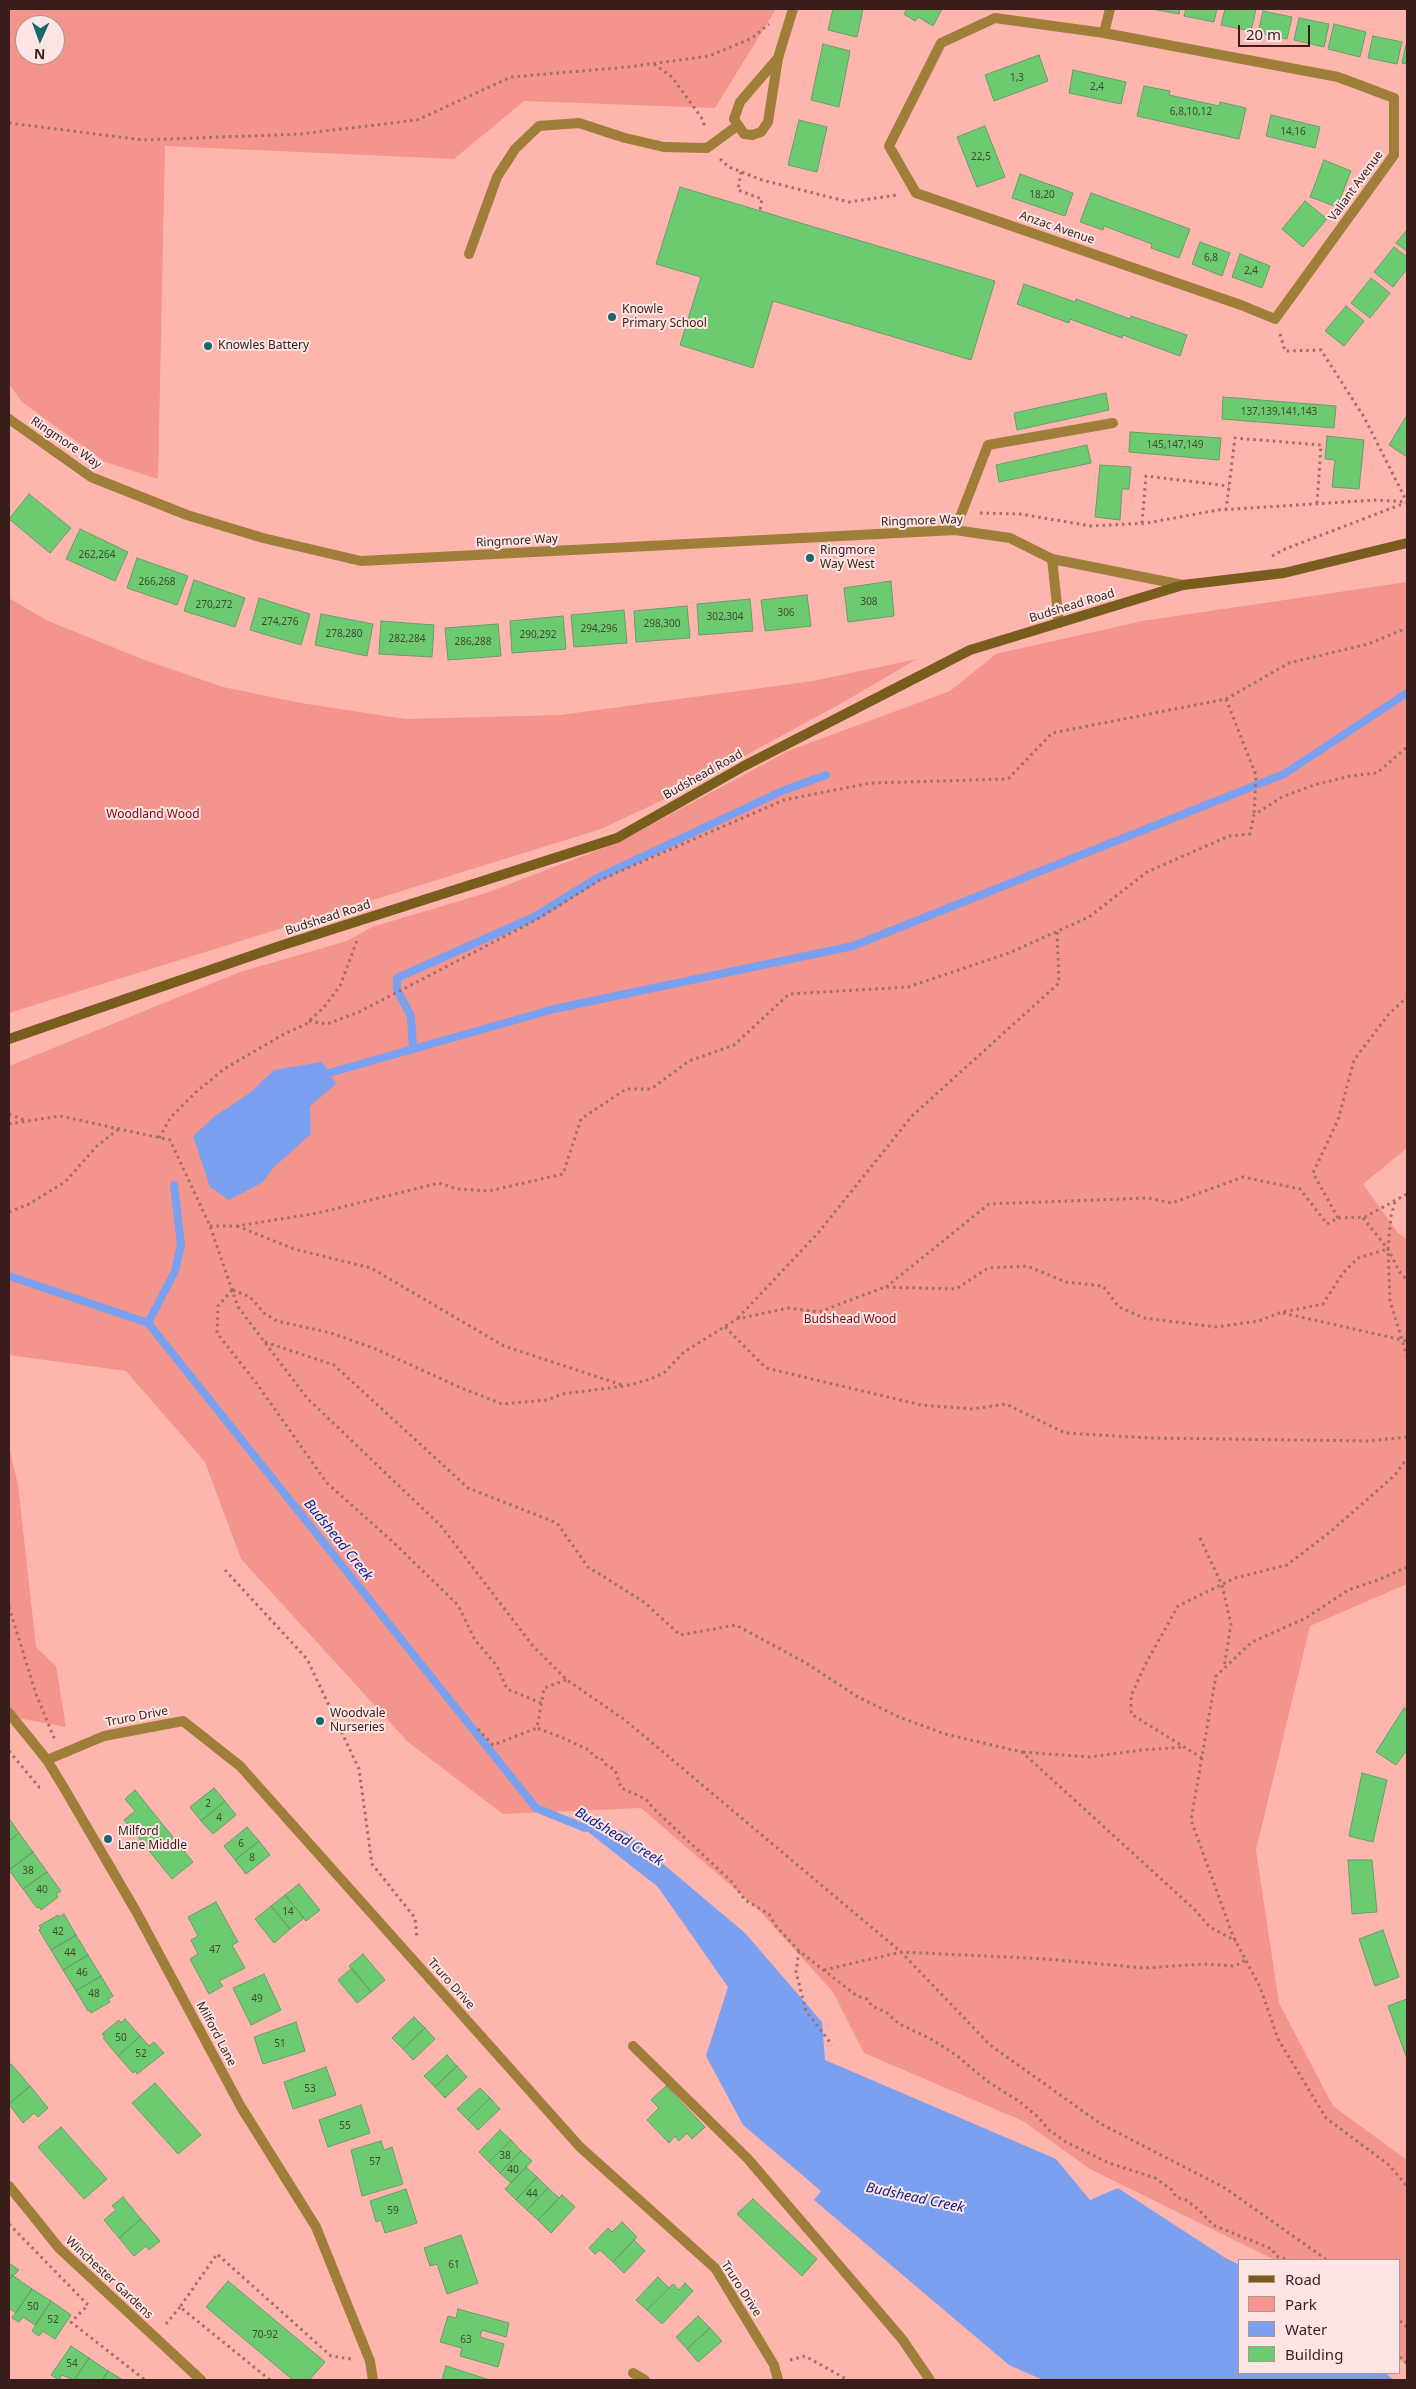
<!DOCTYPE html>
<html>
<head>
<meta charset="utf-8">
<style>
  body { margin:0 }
  #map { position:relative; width:1416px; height:2389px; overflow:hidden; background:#feb5ae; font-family:"Noto Sans",sans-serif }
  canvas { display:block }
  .frame { position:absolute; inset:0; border:10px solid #391d1b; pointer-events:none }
  .legend { position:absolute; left:1238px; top:2259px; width:162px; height:115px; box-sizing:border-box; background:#fce5e2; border:1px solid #ae9592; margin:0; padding:6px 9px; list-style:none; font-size:15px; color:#391d1b }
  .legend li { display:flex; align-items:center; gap:10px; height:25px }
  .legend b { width:25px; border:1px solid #ae9592 }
  .north { position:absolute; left:15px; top:15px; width:50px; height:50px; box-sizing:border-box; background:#fce5e2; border:1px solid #ae9592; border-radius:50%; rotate:182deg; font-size:14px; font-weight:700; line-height:20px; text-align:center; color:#391d1b }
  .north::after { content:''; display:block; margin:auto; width:18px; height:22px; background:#1a676e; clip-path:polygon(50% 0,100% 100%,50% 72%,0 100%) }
  .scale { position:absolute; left:1238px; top:25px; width:72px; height:22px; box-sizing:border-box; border:2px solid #391d1b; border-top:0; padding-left:6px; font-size:15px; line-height:18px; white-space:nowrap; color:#391d1b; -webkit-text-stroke:4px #fce5e2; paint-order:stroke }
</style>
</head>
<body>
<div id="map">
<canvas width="1416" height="2389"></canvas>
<div class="frame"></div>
<ul class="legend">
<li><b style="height:6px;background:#785d1c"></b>Road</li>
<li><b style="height:14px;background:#f3958d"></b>Park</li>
<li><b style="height:14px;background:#7ba0f0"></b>Water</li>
<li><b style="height:14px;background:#6ccb71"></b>Building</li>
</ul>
<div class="north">N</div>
<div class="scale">20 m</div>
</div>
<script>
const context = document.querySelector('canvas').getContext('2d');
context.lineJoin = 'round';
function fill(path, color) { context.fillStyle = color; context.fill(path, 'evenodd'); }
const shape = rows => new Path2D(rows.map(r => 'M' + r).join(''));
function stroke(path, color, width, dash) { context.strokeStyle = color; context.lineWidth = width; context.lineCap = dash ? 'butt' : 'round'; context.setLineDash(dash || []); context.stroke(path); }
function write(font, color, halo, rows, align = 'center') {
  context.font = font + ' "Noto Sans",sans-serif'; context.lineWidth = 4; context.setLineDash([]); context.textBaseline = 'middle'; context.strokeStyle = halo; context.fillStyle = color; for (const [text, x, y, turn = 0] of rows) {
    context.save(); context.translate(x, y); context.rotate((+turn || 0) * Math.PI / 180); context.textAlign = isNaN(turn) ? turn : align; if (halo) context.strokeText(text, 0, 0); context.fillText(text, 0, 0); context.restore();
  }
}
fill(shape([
  [9,9,776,9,715,108,524,101,454,159,165,146,158,479,105,462,22,402,9,384],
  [25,25,55,25,55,55,25,55],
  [1407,582,1407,1148,1363,1184,1398,1233,1407,1239,1407,1584,1310,1626,1256,1850,1279,2003,1333,2106,1407,2160,1407,2366,1400,2359,1400,2260,1275,2260,1090,2169,1023,2121,864,2053,833,1992,758,1909,641,1808,503,1814,408,1742,241,1559,205,1462,126,1371,9,1355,9,1066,240,972,347,941,372,927,486,893,619,842,788,751,950,691,996,654,1142,621],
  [9,598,46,620,142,659,223,687,301,703,405,719,560,715,813,681,917,659,842,703,667,798,601,829,9,1013],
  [9,1446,18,1485,36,1647,56,1666,66,1727,18,1718,9,1707]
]), '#f3958d');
fill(shape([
  [322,1062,336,1084,310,1106,311,1134,273,1168,263,1182,229,1200,210,1187,193,1136,215,1116,250,1093,274,1070],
  [578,1824,624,1831,745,1933,822,2022,825,2060,1056,2159,1090,2200,1118,2188,1227,2259,1240,2265,1240,2373,1385,2373,1394,2380,1043,2380,1009,2365,814,2200,821,2191,743,2125,706,2056,728,1987,658,1887]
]), '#7ba0f0');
stroke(shape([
  [413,1048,411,1016,397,990,397,978,536,916,597,878,782,791,826,775],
  [329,1073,554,1009,853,946,1284,774,1407,693],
  [9,1276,148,1323,536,1808,585,1828],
  [148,1323,175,1271,181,1245,174,1185]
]), '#7ba0f0', 8);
const building = shape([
  [833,9,863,9,857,37,828,30,833,9],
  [907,9,942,9,933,26,918,17,915,21,904,14,907,9],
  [1152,9,1180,9,1179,14,1152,9],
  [1186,9,1217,9,1214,22,1184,16,1186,9],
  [1225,9,1256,9,1251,31,1221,25,1225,9],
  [1263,11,1292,17,1287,39,1258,33,1263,11],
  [1299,18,1329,24,1324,47,1294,40,1299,18],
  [1334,24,1366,32,1360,57,1328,49,1334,24],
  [1373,36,1402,42,1397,64,1368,58,1373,36],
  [1407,40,1407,64,1402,63,1407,40],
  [823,44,850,51,839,107,811,100,823,44],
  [1039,55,1048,81,994,101,985,75,1039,55],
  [1073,70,1126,82,1121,104,1069,93,1073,70],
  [1144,86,1170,91,1169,95,1219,106,1220,102,1246,108,1239,139,1137,116,1144,86],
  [1271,115,1320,127,1315,148,1266,136,1271,115],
  [799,120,827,127,817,172,788,165,799,120],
  [985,126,1005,177,977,187,957,137,985,126],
  [1324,160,1351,171,1337,207,1310,197,1324,160],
  [1020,174,1073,193,1065,216,1012,198,1020,174],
  [680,187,995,281,971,360,773,301,753,368,680,345,701,277,656,264,680,187],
  [1091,193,1190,229,1179,258,1151,248,1152,244,1104,226,1103,230,1080,222,1091,193],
  [1305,201,1327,219,1303,247,1282,229,1305,201],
  [1407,230,1407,251,1396,243,1407,230],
  [1200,242,1230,253,1222,276,1192,264,1200,242],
  [1394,247,1407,257,1407,269,1393,287,1374,272,1394,247],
  [1240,254,1270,266,1262,288,1232,277,1240,254],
  [1371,278,1390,293,1370,318,1351,303,1371,278],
  [1024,284,1075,302,1076,299,1130,319,1131,316,1187,335,1180,356,1123,335,1122,338,1070,319,1069,323,1017,304,1024,284],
  [1346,306,1364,321,1344,346,1325,331,1346,306],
  [1106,393,1109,410,1017,430,1014,413,1106,393],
  [1223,397,1336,406,1334,428,1222,419,1223,397],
  [1407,415,1407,457,1389,445,1407,415],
  [1130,432,1221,438,1219,460,1129,452,1130,432],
  [1327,436,1364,440,1359,489,1332,487,1335,460,1325,459,1327,436],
  [1087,445,1091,463,999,482,996,465,1087,445],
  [1100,465,1131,467,1129,489,1122,489,1120,520,1095,517,1100,465],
  [29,494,71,528,50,553,9,519,29,494],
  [80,529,128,552,115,581,66,559,80,529],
  [137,558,188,576,177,605,127,588,137,558],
  [194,580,245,598,235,627,184,611,194,580],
  [891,581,894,616,848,622,844,588,891,581],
  [807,595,811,626,765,631,761,600,807,595],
  [259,598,310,614,301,645,250,630,259,598],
  [750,599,753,631,699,635,697,604,750,599],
  [687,606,690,638,636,642,634,611,687,606],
  [624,610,627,643,574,647,571,615,624,610],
  [321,614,373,624,367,656,315,645,321,614],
  [563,616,566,649,512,653,510,621,563,616],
  [381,621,434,625,432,657,379,654,381,621],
  [498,624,501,656,448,660,445,628,498,624],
  [1404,1708,1407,1710,1407,1750,1396,1765,1376,1752,1404,1708],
  [1362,1773,1387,1780,1373,1842,1349,1836,1362,1773],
  [214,1788,225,1801,201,1821,190,1807,214,1788],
  [135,1790,193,1862,172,1879,124,1820,135,1811,125,1799,135,1790],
  [225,1801,236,1815,213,1834,201,1821,225,1801],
  [9,1818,19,1833,9,1841,9,1818],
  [247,1827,259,1841,235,1860,224,1846,247,1827],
  [19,1833,33,1852,9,1870,9,1841,19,1833],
  [259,1841,270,1855,246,1874,235,1860,259,1841],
  [33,1852,47,1872,23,1889,9,1870,33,1852],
  [1348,1860,1372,1860,1377,1912,1352,1914,1348,1860],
  [47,1872,61,1891,56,1894,58,1897,41,1910,39,1907,37,1908,23,1889,47,1872],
  [299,1884,320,1910,306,1921,285,1895,299,1884],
  [285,1895,304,1918,290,1929,271,1906,285,1895],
  [216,1902,238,1942,232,1945,245,1968,219,1981,223,1986,209,1994,190,1959,198,1954,191,1940,198,1936,188,1917,216,1902],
  [271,1906,290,1929,274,1943,255,1919,271,1906],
  [64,1914,76,1935,51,1950,39,1930,41,1928,39,1926,58,1915,59,1917,64,1914],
  [1383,1930,1399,1977,1375,1986,1359,1939,1383,1930],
  [76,1935,88,1955,63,1970,51,1950,76,1935],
  [363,1954,385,1980,371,1992,349,1966,363,1954],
  [88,1955,101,1976,76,1991,63,1970,88,1955],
  [352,1968,371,1992,357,2003,338,1980,352,1968],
  [264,1974,281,2010,251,2025,233,1988,264,1974],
  [101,1976,113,1996,108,1999,110,2002,91,2013,89,2010,88,2011,76,1991,101,1976],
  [1407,1999,1407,2059,1388,2006,1407,1999],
  [414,2017,425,2028,403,2049,392,2038,414,2017],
  [125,2019,140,2036,118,2056,103,2038,105,2037,102,2034,119,2020,121,2023,125,2019],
  [296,2022,305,2051,263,2064,254,2037,296,2022],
  [425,2028,435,2039,413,2060,403,2049,425,2028],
  [140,2036,149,2046,154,2042,164,2053,137,2074,135,2071,133,2073,118,2056,140,2036],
  [447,2055,457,2066,435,2087,424,2076,447,2055],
  [11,2064,30,2086,9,2104,9,2066,11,2064],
  [457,2066,467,2077,445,2098,435,2087,457,2066],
  [326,2067,336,2095,293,2109,284,2082,326,2067],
  [155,2083,201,2135,178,2154,132,2103,155,2083],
  [30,2086,48,2108,38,2117,34,2113,23,2123,9,2104,30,2086],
  [666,2086,705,2127,692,2139,687,2133,679,2141,675,2136,669,2143,647,2120,659,2108,651,2100,666,2086],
  [480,2088,490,2098,468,2120,457,2109,480,2088],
  [490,2098,500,2109,478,2130,468,2120,490,2098],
  [361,2105,370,2133,328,2147,319,2120,361,2105],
  [61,2127,107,2179,84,2199,38,2147,61,2127],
  [500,2130,511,2140,489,2162,479,2152,500,2130],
  [511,2140,521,2151,500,2173,489,2162,511,2140],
  [381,2141,384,2150,392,2147,403,2184,362,2196,351,2150,381,2141],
  [521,2151,532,2161,511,2183,500,2173,521,2151],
  [526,2167,537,2177,516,2200,505,2189,526,2167],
  [537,2177,548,2188,527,2210,516,2200,537,2177],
  [548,2188,559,2198,538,2220,527,2210,548,2188],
  [406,2189,417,2223,385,2233,381,2220,376,2222,370,2201,406,2189],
  [562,2195,575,2207,551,2233,538,2220,562,2195],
  [123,2197,141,2219,119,2238,104,2220,116,2210,112,2206,123,2197],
  [753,2199,817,2259,802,2276,737,2214,753,2199],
  [141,2219,160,2241,149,2250,146,2246,134,2256,119,2238,141,2219],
  [622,2222,637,2237,613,2262,600,2250,595,2254,589,2248,608,2228,612,2232,622,2222],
  [461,2235,478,2283,447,2294,437,2264,430,2266,424,2248,461,2235],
  [634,2240,645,2251,624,2273,613,2262,634,2240],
  [9,2263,19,2270,9,2280,9,2263],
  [12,2275,32,2289,16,2313,9,2308,9,2280,12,2275],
  [658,2277,669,2288,647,2310,636,2300,658,2277],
  [228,2281,325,2362,309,2380,293,2380,206,2307,228,2281],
  [685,2283,693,2291,662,2324,647,2310,673,2284,679,2290,685,2283],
  [32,2289,51,2301,35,2325,23,2317,19,2322,12,2318,32,2289],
  [51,2301,71,2315,55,2339,43,2331,39,2336,32,2331,51,2301],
  [458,2309,509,2323,506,2337,482,2330,480,2337,504,2344,498,2367,460,2356,462,2348,440,2342,448,2316,456,2318,458,2309],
  [698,2316,710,2328,687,2349,676,2337,698,2316],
  [710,2328,722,2341,698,2362,687,2349,710,2328],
  [71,2346,89,2358,74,2380,62,2375,59,2380,51,2375,71,2346],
  [89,2358,108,2371,102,2380,74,2380,89,2358],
  [446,2366,490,2380,442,2380,446,2366],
  [108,2371,123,2380,102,2380,108,2371]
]);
fill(building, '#6ccb71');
stroke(building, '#6a9b6b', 1);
stroke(shape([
  [654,64,672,77,703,120,705,129],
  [9,123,143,140,300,134,417,120,511,77,628,67,709,56,752,38,769,24],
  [720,159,729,167,762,180,849,202,897,195],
  [741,172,738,190,762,199,760,211],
  [1280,334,1285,351,1321,350,1364,417,1407,502],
  [1226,510,1235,438,1321,445,1317,504],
  [980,513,1020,514,1091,526,1147,523,1218,510,1376,500,1407,502],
  [1142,523,1146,476,1229,486],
  [1272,556,1285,549,1405,503],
  [1226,699,1256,775,1254,814],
  [309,1021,327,1024,359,1012,536,920,600,880,784,800,871,783,1008,779,1052,733,1226,699,1289,663,1368,644,1407,628],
  [9,1114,27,1121],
  [9,1124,60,1116,170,1140,210,1226,238,1307,307,1398,441,1526,533,1646,567,1680,625,1720,901,1952,990,2045,1101,2124,1225,2188,1327,2260],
  [159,1138,171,1117,196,1092,224,1069,284,1034,306,1024,324,1007,340,986,358,938],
  [1395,1202,1391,1216,1388,1249,1390,1301,1407,1356],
  [9,1212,29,1204,65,1182,97,1146,119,1129],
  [1338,1218,1313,1173,1338,1120,1354,1060,1388,1015,1407,997],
  [1363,1218,1388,1249,1399,1271,1407,1280],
  [210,1226,237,1226,318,1213,439,1183,457,1189,489,1191,563,1174,581,1119,626,1089,651,1089,689,1061,734,1045,789,994,908,987,1009,953,1089,917,1147,872,1229,836,1250,834,1254,815,1282,797,1314,785,1350,776,1377,773,1407,747],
  [237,1226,294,1249,371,1268,504,1346,622,1385],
  [886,1287,989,1204,1148,1198,1172,1203,1243,1177,1300,1189,1327,1224,1338,1218,1365,1217,1407,1194],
  [232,1290,218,1306,217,1333,257,1384,327,1483,393,1542,458,1605,475,1640,497,1666,507,1689,541,1703],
  [233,1290,250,1297,264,1313,277,1321,331,1333,376,1349,459,1387,502,1404,547,1400,562,1394,625,1386,651,1379,665,1372,684,1352,737,1319,788,1308,819,1312,885,1287,956,1289,988,1268,1027,1266,1066,1282,1103,1286,1119,1307,1144,1318,1216,1327,1259,1321,1282,1312,1323,1304,1343,1273,1358,1258,1388,1249],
  [1283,1313,1407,1341],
  [738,1318,818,1233,912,1116,1059,983,1057,931],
  [725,1327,766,1368,921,1405,972,1409,1006,1404,1065,1433,1150,1438,1370,1441,1407,1437],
  [265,1342,334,1365,468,1488,557,1523,588,1567,644,1602,680,1635,736,1625,806,1663,858,1697,899,1717,945,1734,1022,1752,1194,1909,1210,1927,1236,1941],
  [1200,1538,1222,1585,1231,1624,1224,1668],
  [1407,1567,1378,1580,1348,1590,1306,1618,1252,1642,1216,1676,1191,1820,1233,1936,1260,1987,1278,2039,1326,2118,1389,2165,1407,2186],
  [225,1570,307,1659,359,1769,372,1864,415,1918,417,1938],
  [9,1607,36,1694,55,1740],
  [566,1680,544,1688,537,1728,561,1737,589,1750,595,1757,601,1758,605,1764,615,1770,621,1788,646,1799,653,1808,732,1882,745,1900,769,1914,776,1926,799,1951,857,1996,867,1999,872,2006,886,2012,899,2024,931,2039,956,2055,987,2081,1020,2102,1039,2118,1049,2130,1066,2142,1109,2163,1155,2178,1172,2190,1176,2197,1186,2200,1199,2210,1213,2225,1272,2249,1276,2256,1288,2260],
  [478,1729,493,1745,537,1728],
  [9,1751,39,1787,43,1787],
  [1023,1752,1090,1757,1142,1750,1184,1747],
  [1202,1758,1131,1714,1131,1696,1145,1665,1178,1606,1235,1578,1287,1565,1329,1533,1395,1475,1407,1458],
  [799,1951,796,1972,806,2011,832,2045],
  [824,1970,901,1952,1047,1959,1144,1968,1204,1964,1235,1966,1247,1959],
  [9,2224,88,2305,71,2322,145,2380],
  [1400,2321,1407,2327],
  [166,2324,180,2307],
  [1400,2357,1407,2363],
  [790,2360,805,2356,848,2380],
  [270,2380,180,2307,217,2254,331,2356,351,2359]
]), '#a26e69', 3, [2.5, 4]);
stroke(shape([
  [469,254,497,177,515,149,539,126,579,123,625,138,664,147,707,148,737,126],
  [955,530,988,445,1113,423],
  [633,2046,748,2159,902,2339,930,2380]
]), '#9e7e38', 10);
stroke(shape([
  [995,18,1104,33,1338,77,1394,98,1394,155,1275,319,1241,305,916,193,889,146,941,43,995,18],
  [1104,33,1110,9],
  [778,58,740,102,734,119,744,134,752,135,761,132,768,122,778,58,793,9],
  [9,419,91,477,187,515,263,538,361,561,955,530,1010,538,1052,559,1183,585],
  [1052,559,1059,623],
  [9,1713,47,1760,64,1788,137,1913,241,2107,316,2227,370,2361,373,2380],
  [47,1760,104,1736,183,1721,240,1766,580,2147,715,2268,774,2365,778,2380],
  [9,2186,59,2248,201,2380],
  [633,2373,645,2380]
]), '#9e7e38', 10);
stroke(shape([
  [9,1039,280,946,617,838,744,766,970,650,1183,585,1284,573,1407,543]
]), '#785d1c', 10);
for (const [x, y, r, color] of [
  [612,317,5,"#1a676e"],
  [208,346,5,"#1a676e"],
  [810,558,5,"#1a676e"],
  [320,1721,5,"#1a676e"],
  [108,1839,5,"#1a676e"]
]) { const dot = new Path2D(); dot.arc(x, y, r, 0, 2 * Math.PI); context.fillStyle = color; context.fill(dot); stroke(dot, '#fce5e2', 2); }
write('10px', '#464830', null, [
  ["1,3",1017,78],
  ["2,4",1097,87],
  ["6,8,10,12",1191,112],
  ["14,16",1293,132],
  ["22,5",981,157],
  ["18,20",1042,195],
  ["6,8",1211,258],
  ["2,4",1251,271],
  ["137,139,141,143",1279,412],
  ["145,147,149",1175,445],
  ["262,264",97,555],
  ["266,268",157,582],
  ["308",869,602],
  ["270,272",214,605],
  ["306",786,613],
  ["302,304",725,617],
  ["274,276",280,622],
  ["298,300",662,624],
  ["294,296",599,629],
  ["278,280",344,634],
  ["290,292",538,635],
  ["282,284",407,639],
  ["286,288",473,642],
  ["2",208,1804],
  ["4",219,1818],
  ["6",241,1844],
  ["8",252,1858],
  ["38",28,1871],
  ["40",42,1890],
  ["14",288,1912],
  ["42",58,1932],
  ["47",215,1950],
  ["44",70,1953],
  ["46",82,1973],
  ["48",94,1994],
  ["49",257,1999],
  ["50",121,2038],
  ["51",280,2044],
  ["52",141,2054],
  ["53",310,2089],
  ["55",345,2126],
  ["38",505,2156],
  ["57",375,2162],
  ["40",513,2170],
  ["44",532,2194],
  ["59",393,2211],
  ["61",454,2265],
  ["50",33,2307],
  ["52",53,2320],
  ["70-92",265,2335],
  ["63",466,2340],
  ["54",72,2364]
]);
write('12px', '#391d1b', '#fce5e2', [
  ["Valiant Avenue",1356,186,-54],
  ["Anzac Avenue",1057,228,19],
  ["Ringmore Way",66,443,34],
  ["Ringmore Way",922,521,-2],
  ["Ringmore Way",517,541,-3],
  ["Budshead Road",1072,606,-17],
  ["Budshead Road",703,775,-29],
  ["Budshead Road",328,918,-18],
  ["Truro Drive",137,1717,-11],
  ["Truro Drive",451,1984,48],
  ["Milford Lane",216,2034,62],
  ["Winchester Gardens",109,2278,43],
  ["Truro Drive",741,2289,57]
]);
write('12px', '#391d1b', '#fce5e2', [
  ["Knowle",622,310],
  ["Primary School",622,324],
  ["Knowles Battery",218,346],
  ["Ringmore",820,551],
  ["Way West",820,565],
  ["Woodvale",330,1714],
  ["Nurseries",330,1728],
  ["Milford",118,1832],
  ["Lane Middle",118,1846]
], 'left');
write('12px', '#7e0613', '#fce5e2', [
  ["Woodland Wood",153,815],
  ["Budshead Wood",850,1320]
]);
write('italic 14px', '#051c90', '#fce5e2', [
  ["Budshead Creek",338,1540,51],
  ["Budshead Creek",619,1837,31],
  ["Budshead Creek",915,2198,12]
]);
</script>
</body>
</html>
